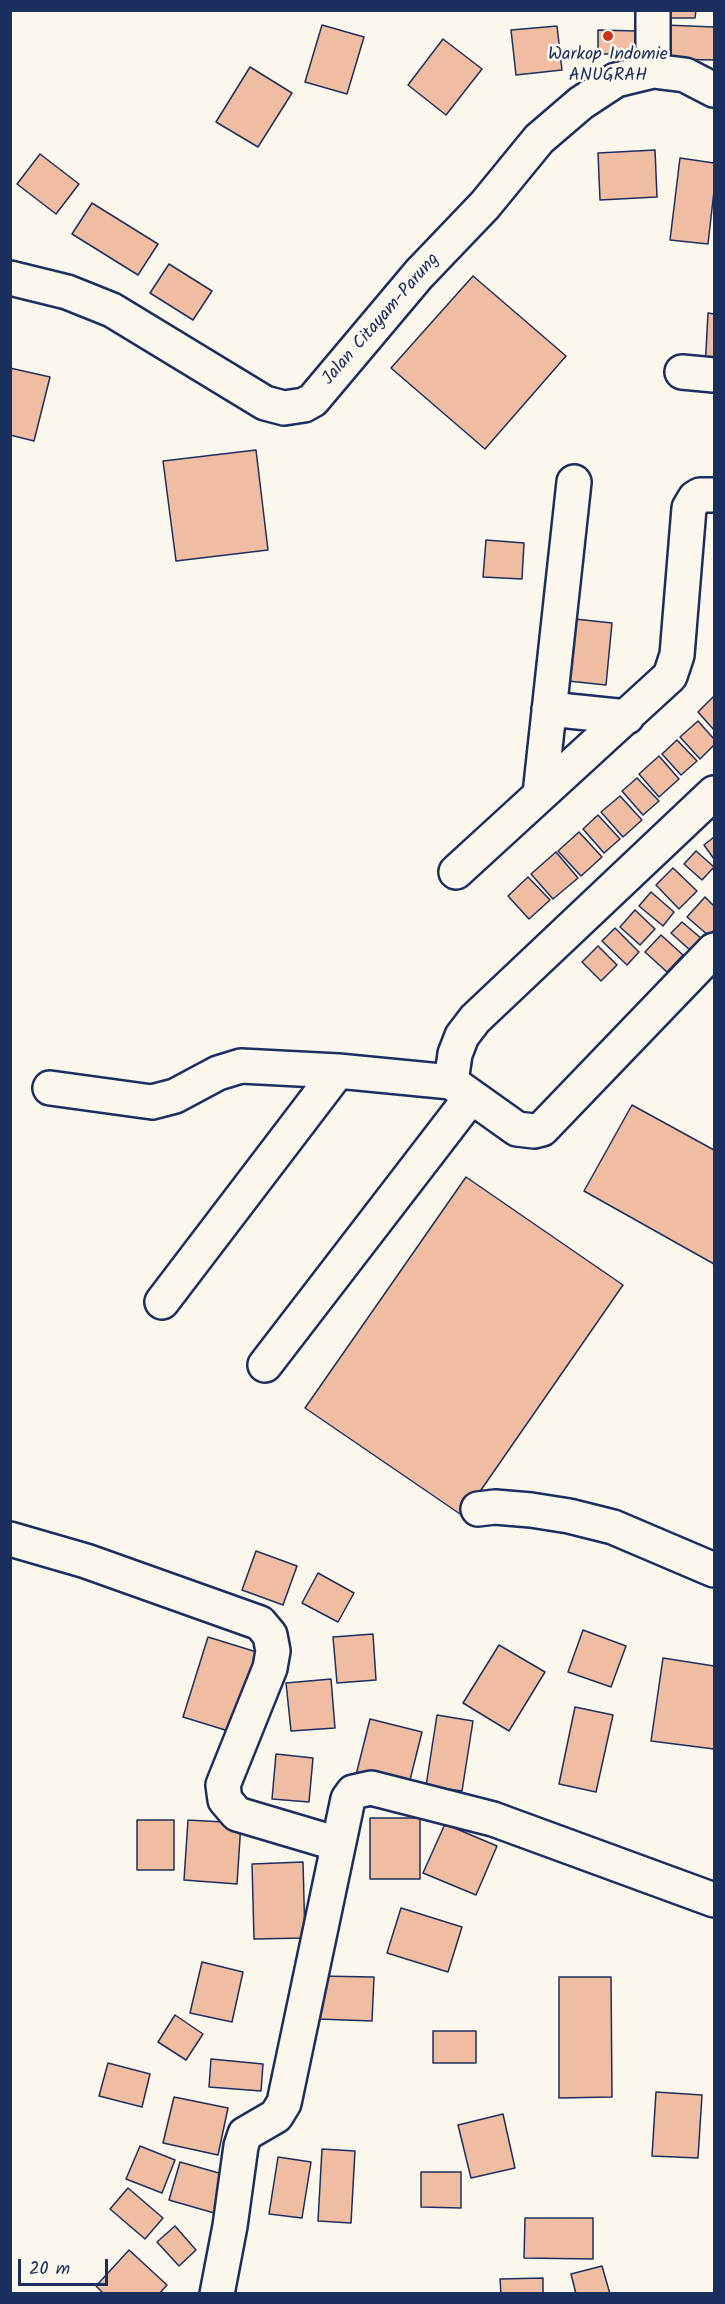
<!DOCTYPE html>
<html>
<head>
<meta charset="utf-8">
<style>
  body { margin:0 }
  #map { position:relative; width:725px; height:2304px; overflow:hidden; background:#fbf7ec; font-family:Kalam,sans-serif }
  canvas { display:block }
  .frame { position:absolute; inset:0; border:12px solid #1b2f5e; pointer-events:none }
  .scale { position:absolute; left:18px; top:2259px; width:90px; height:27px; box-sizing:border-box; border:3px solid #1b2f5e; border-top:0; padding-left:8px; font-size:18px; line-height:21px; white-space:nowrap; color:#1b2f5e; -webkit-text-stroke:4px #fbf7ec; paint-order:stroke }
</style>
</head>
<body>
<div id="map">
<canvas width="725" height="2304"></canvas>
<div class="frame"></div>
<div class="scale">20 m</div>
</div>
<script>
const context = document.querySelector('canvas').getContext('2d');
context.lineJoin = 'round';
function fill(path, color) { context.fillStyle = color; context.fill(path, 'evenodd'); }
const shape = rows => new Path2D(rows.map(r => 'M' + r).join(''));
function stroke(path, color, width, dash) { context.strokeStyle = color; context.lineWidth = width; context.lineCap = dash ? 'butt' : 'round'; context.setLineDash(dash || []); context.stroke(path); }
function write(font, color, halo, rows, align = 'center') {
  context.font = font + ' Kalam,sans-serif'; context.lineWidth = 5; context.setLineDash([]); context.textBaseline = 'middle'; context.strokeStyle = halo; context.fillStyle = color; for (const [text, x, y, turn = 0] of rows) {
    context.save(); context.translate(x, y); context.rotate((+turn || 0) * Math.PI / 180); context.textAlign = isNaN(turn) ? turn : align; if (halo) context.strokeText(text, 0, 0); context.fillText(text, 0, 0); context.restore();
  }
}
const building = shape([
  [670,10,696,10,695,18,670,18,670,10],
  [322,25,364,37,347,94,305,82,322,25],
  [665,25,714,27,714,60,664,59,665,25],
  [557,26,562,70,516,75,511,30,557,26],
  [598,30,637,31,636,54,598,54,598,30],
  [443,39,482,69,446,115,408,85,443,39],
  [250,67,292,93,258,147,216,122,250,67],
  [655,150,657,197,600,200,598,153,655,150],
  [40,154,79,184,56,214,17,184,40,154],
  [680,158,714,163,714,191,708,244,670,240,680,158],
  [92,203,158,244,138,275,72,234,92,203],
  [169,264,212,291,193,320,150,293,169,264],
  [473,276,566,356,485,449,391,368,473,276],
  [708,313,714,314,714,369,705,369,708,313],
  [10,368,50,377,34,441,10,435,10,368],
  [256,450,268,550,176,561,163,461,256,450],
  [486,540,524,543,522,579,483,577,486,540],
  [575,619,612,623,606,685,568,681,575,619],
  [714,696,714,730,698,712,714,696],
  [698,721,714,739,714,745,700,759,680,737,698,721],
  [677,740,697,761,681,775,662,754,677,740],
  [659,756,679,779,659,797,639,774,659,756],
  [637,778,659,801,643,815,622,791,637,778],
  [620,796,642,820,623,837,601,812,620,796],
  [598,815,620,839,604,853,583,829,598,815],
  [579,832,602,857,581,876,558,851,579,832],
  [714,837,714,859,704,845,714,837],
  [696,851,714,867,702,880,684,864,696,851],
  [556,852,578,878,553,899,531,874,556,852],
  [673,868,697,891,679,909,656,885,673,868],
  [528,877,550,900,529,919,508,896,528,877],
  [651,892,674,912,663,926,639,906,651,892],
  [705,897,714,906,714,930,709,936,687,917,705,897],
  [635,910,655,929,640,945,620,927,635,910],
  [682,922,702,939,691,951,671,933,682,922],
  [615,928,639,952,627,965,602,941,615,928],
  [661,935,683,955,667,972,645,952,661,935],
  [598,946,617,965,601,981,582,962,598,946],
  [632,1105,714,1150,714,1264,584,1191,632,1105],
  [466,1177,623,1285,463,1516,305,1408,466,1177],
  [256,1551,297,1566,283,1605,242,1590,256,1551],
  [318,1573,354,1593,338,1622,302,1603,318,1573],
  [583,1630,626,1646,611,1687,568,1672,583,1630],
  [373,1634,376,1680,337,1683,333,1637,373,1634],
  [208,1637,263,1654,238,1734,183,1717,208,1637],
  [499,1645,545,1672,509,1731,463,1703,499,1645],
  [663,1658,714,1666,714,1749,651,1741,663,1658],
  [331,1679,335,1728,291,1731,286,1683,331,1679],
  [575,1707,613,1715,596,1792,559,1784,575,1707],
  [437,1715,473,1721,462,1791,426,1786,437,1715],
  [370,1719,422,1732,408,1788,356,1775,370,1719],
  [276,1754,313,1758,309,1802,272,1799,276,1754],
  [370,1818,420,1818,420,1879,370,1879,370,1818],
  [137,1820,174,1820,174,1870,137,1870,137,1820],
  [188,1820,241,1823,237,1884,184,1880,188,1820],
  [445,1824,497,1846,476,1895,423,1873,445,1824],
  [303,1862,305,1938,254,1939,252,1864,303,1862],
  [401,1908,462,1927,448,1972,387,1953,401,1908],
  [202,1962,243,1972,232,2022,190,2013,202,1962],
  [318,1976,374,1977,372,2021,317,2019,318,1976],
  [559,1977,611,1977,612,2097,559,2098,559,1977],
  [175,2015,203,2034,186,2060,158,2042,175,2015],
  [433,2031,476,2031,476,2063,433,2063,433,2031],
  [211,2059,263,2064,261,2091,209,2087,211,2059],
  [108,2063,150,2074,142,2107,99,2096,108,2063],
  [656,2092,702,2095,698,2158,652,2156,656,2092],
  [174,2097,228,2108,218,2155,163,2143,174,2097],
  [503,2114,515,2168,471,2178,458,2125,503,2114],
  [140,2146,175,2160,162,2193,126,2179,140,2146],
  [322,2149,355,2151,351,2223,318,2221,322,2149],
  [278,2157,311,2162,302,2218,269,2214,278,2157],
  [180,2162,233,2177,221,2215,169,2200,180,2162],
  [421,2172,461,2172,461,2208,421,2207,421,2172],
  [128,2188,163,2218,145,2239,110,2209,128,2188],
  [525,2218,593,2218,593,2259,524,2258,525,2218],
  [175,2226,196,2250,179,2266,157,2242,175,2226],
  [129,2250,167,2285,159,2294,104,2294,96,2286,129,2250],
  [602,2266,610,2294,576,2294,571,2274,602,2266],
  [543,2278,543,2294,501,2294,500,2279,543,2278]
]);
fill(building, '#f1bda2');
stroke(building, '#1b2f5e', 1.5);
const minor = shape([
  [653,71,653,10],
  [10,278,67,292,112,310,265,403,284,408,304,405,313,400,419,274,485,205,539,139,581,103,616,80,653,71,685,75,714,90],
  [682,372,714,375],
  [549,709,627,717],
  [540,794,574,482],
  [456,872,670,676,677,655,689,508,695,498,700,495,714,495],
  [451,1082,455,1054,462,1036,475,1019,714,793],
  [50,1088,152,1102,175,1096,218,1073,241,1066,338,1071,451,1082,517,1129,534,1131,542,1129,714,950],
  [162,1302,338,1071],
  [265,1365,471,1097],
  [478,1509,495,1507,531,1510,569,1516,613,1527,714,1570],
  [10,1539,86,1561,260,1623,270,1635,273,1651,270,1668,223,1785,225,1800,237,1814,338,1844],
  [217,2294,230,2226,241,2146,245,2134,276,2116,284,2103,348,1799,353,1792,371,1788,493,1819,714,1900]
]);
stroke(minor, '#1b2f5e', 38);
stroke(minor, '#fbf7ec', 33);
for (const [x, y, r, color] of [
  [608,36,6,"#c8321e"]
]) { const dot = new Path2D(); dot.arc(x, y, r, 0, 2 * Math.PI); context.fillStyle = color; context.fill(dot); stroke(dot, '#fbf7ec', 2); }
write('18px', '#1b2f5e', '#fbf7ec', [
  ["Warkop Indomie",608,56],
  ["ANUGRAH",608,77]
]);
write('18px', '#1b2f5e', '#fbf7ec', [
  ["Jalan Citayam-Parung",382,320,-49]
]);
</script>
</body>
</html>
